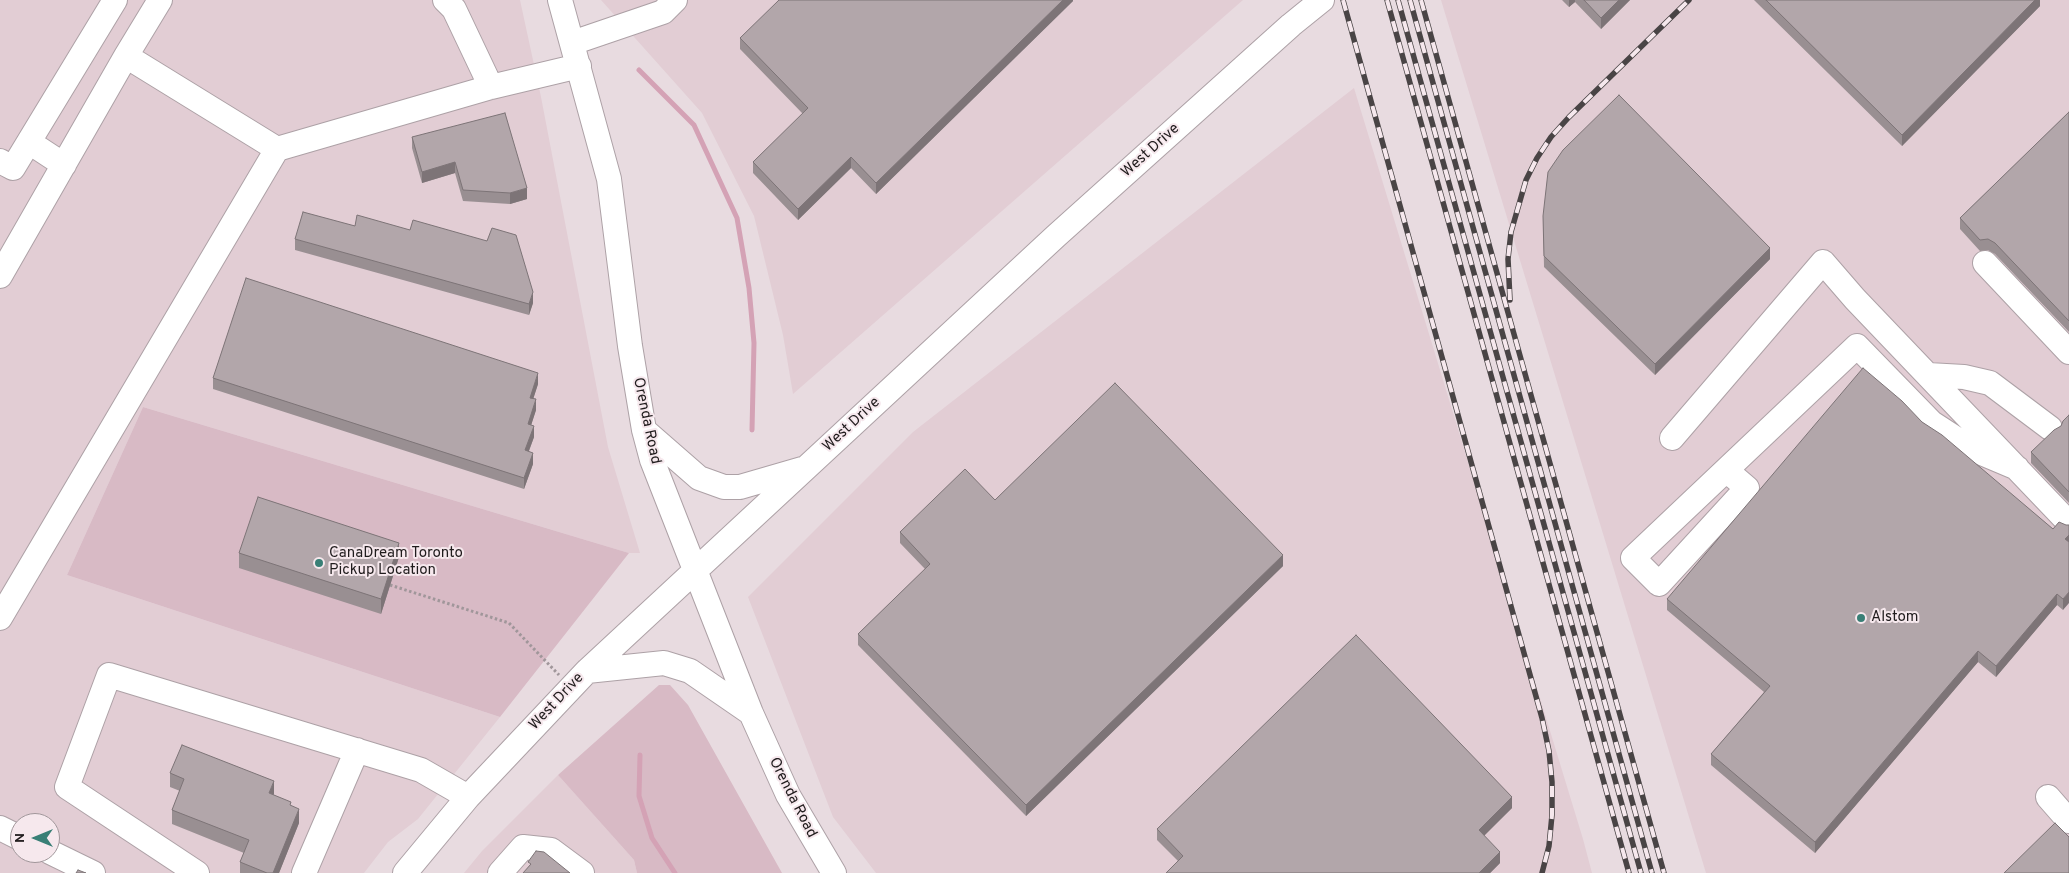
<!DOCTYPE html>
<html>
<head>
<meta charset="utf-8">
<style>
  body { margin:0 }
  #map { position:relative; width:2069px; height:873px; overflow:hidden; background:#e8dbe0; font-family:Overpass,sans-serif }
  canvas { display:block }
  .north { position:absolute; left:10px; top:813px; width:50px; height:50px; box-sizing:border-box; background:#f6e8ed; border:1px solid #a0969a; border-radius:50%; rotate:270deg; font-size:14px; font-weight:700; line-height:20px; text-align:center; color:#201c1d }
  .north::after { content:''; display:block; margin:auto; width:18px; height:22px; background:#397f76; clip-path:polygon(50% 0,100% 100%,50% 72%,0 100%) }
</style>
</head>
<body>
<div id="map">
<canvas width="2069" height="873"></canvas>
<div class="north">N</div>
</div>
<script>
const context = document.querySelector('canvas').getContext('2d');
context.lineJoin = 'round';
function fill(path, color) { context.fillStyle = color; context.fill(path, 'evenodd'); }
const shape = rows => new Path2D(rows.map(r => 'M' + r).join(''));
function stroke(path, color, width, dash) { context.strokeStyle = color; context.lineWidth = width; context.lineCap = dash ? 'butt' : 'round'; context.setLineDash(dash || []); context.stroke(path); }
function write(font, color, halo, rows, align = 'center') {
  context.font = font + ' Overpass,sans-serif'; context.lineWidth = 4; context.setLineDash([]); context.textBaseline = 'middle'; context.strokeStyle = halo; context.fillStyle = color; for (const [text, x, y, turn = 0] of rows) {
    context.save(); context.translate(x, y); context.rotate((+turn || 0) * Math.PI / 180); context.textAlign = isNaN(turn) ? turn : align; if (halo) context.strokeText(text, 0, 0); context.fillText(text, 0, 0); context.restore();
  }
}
fill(shape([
  [0,0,520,0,541,97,608,447,640,553,629,553,143,407,67,575,500,717,418,819,388,842,364,873,0,873],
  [20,823,50,823,50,853,20,853],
  [601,0,1243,0,793,394,783,335,754,216,702,113],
  [1441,0,2069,0,2069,873,1706,873],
  [1354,88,1583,839,1592,873,876,873,833,817,748,597,913,432],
  [558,775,634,860,637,873,464,873,482,851]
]), '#e2cdd4');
fill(shape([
  [143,407,629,553,500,717,67,575],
  [659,685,670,685,688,705,782,873,637,873,634,860,558,775]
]), '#d8bac5');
stroke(shape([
  [639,70,694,125,737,218,749,288,754,343,752,430],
  [640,755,639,796,652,838,675,873]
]), '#d4a2b5', 5);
const minor = shape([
  [160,0,126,56,277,149],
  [445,0,454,9,491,87],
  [560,0,609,179,630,346,644,430,652,460,751,713,788,795,834,873],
  [572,43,663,12,675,0],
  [29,142,64,165],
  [0,161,13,168,115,0],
  [1985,263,2069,352],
  [0,276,126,56],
  [1928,375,1964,377,1990,383,2050,428],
  [644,430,699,478,724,487,740,487,802,469],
  [1672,438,1823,262,1855,299,2069,523],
  [1726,470,1747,488,1659,584,1633,558,1726,470,1857,346,1932,423,1972,449,2017,468],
  [0,618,277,149,491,87,579,66],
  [587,671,664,663,690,671,751,713],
  [2048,797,2069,821],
  [0,828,20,838],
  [50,852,93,873],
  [197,873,67,787,109,675,421,770,468,797],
  [304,873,357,750],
  [405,873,468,797,587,671,1056,236,1291,25,1322,0],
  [500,873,523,847,551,850,582,873]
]);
stroke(minor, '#ada1a6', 26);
stroke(shape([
  [390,585,509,623,559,675]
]), '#a0969a', 3, [2.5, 2.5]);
stroke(minor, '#fff', 24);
const rail = shape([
  [1343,0,1542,718,1549,751,1552,782,1552,815,1549,846,1542,873],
  [1387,0,1629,873],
  [1398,0,1641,873],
  [1410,0,1652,873],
  [1421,0,1664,873],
  [1510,300,1508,259,1511,232,1526,180,1537,158,1551,137,1569,117,1689,0]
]);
stroke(rail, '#494445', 5.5);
stroke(rail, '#f6e8ed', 4, [11]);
fill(shape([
  [1073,0,1073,1,876,194,851,168,798,220,753,173,753,162,803,114,740,49,740,38],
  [1562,0,1630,0,1601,29,1575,2,1569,7],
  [1754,0,2040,0,2040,6,1902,146],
  [2069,112,2069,332,1995,254,1988,250,1980,251,1960,229,1960,218],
  [412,137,527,199,510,204,463,201,455,173,422,183,412,148],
  [1543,216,1770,259,1655,375,1544,267],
  [295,239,533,303,529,315,295,250],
  [213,378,538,384,533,399,536,410,531,425,534,437,529,451,533,464,524,489,213,389],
  [2069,415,2069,503,2031,463,2031,452,2061,426],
  [1922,422,2053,529,2066,525,2063,610,2057,605,1996,677,1978,662,1815,853,1711,765,1711,754,1764,692,1667,610,1667,599],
  [995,500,1283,566,1026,816,858,645,858,634,925,569,900,543,900,532],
  [239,553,399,557,381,614,239,568],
  [170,773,274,795,291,806,299,823,279,873,240,873,240,862,244,853,172,824,172,810,180,791,170,787],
  [1512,808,1484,835,1500,863,1490,873,1166,873,1178,861,1157,840,1157,829]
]), '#998f92');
fill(shape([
  [1063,0,1073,0,1073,1,876,194,876,183],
  [1569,0,1575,0,1575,2,1569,7],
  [1619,0,1630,0,1601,29,1601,18],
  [2035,0,2040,0,2040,6,1902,146,1902,135],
  [851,157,851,168,798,220,798,209],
  [455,162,455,173,422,183,422,172],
  [527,188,527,199,510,204,510,193],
  [1770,248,1770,259,1655,375,1655,364],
  [533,292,533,303,529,315,529,304],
  [538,373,538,384,530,409,530,398],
  [536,399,536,410,528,435,528,424],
  [534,426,534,437,525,461,525,450],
  [533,453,533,464,524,489,524,478],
  [2069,535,2069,546,2065,539],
  [399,543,399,557,381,614,381,599],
  [1283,555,1283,566,1026,816,1026,805],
  [2069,592,2069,603,2063,610,2063,599],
  [2057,594,2057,605,1996,677,1996,666],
  [1978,651,1978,662,1815,853,1815,842],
  [274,781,274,795,269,793],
  [1512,797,1512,808,1479,841,1479,830],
  [299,809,299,823,279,873,273,873],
  [1500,852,1500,863,1490,873,1479,873]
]), '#7d7477');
const building = shape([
  [779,0,1063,0,876,183,851,157,798,209,753,162,808,108,740,38,779,0],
  [1584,0,1619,0,1601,18,1584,0],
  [1766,0,2035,0,1902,135,1766,0],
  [1619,95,1770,248,1655,364,1544,256,1543,216,1548,172,1563,150,1619,95],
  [2069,112,2069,321,1995,243,1988,239,1980,240,1960,218,2069,112],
  [505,113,527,188,510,193,463,190,455,162,422,172,412,137,505,113],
  [303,212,355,226,357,215,410,230,413,220,487,241,492,228,516,235,533,292,529,304,295,239,303,212],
  [246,278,538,373,530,398,536,399,528,424,534,426,525,450,533,453,524,478,213,378,246,278],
  [1863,368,1902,401,1922,422,1942,435,2053,529,2059,522,2066,525,2069,525,2069,535,2065,539,2069,542,2069,592,2063,599,2057,594,1996,666,1978,651,1815,842,1711,754,1770,686,1667,599,1863,368],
  [1115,383,1283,555,1026,805,858,634,930,564,900,532,965,469,995,500,1115,383],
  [2069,415,2069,492,2031,452,2054,430,2061,426,2063,421,2069,415],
  [258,497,399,543,381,599,239,553,258,497],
  [1356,635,1512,797,1479,830,1500,852,1479,873,1166,873,1183,856,1157,829,1356,635],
  [182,745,274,781,269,793,291,802,290,805,299,809,273,873,267,873,240,862,249,840,172,810,184,779,170,773,182,745],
  [2055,823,2069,837,2069,873,2004,873,2055,823],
  [536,851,544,852,570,873,523,873,531,864,528,862,536,851],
  [78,870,86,873,76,873,78,870]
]);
fill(building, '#b2a6aa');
stroke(building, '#7d7477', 1);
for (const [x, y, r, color] of [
  [319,563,5,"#397f76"],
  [1861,618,5,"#397f76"]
]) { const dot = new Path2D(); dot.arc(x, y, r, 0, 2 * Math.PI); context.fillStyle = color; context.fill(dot); stroke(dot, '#f6e8ed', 2); }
write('15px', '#201c1d', '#f6e8ed', [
  ["West Drive",1151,151,-42],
  ["Orenda Road",646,421,78],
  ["West Drive",852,425,-43],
  ["West Drive",557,702,-47],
  ["Orenda Road",792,798,63]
]);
write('15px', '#201c1d', '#f6e8ed', [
  ["CanaDream Toronto",329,554],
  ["Pickup Location",329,571],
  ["Alstom",1871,618]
], 'left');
</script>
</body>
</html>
